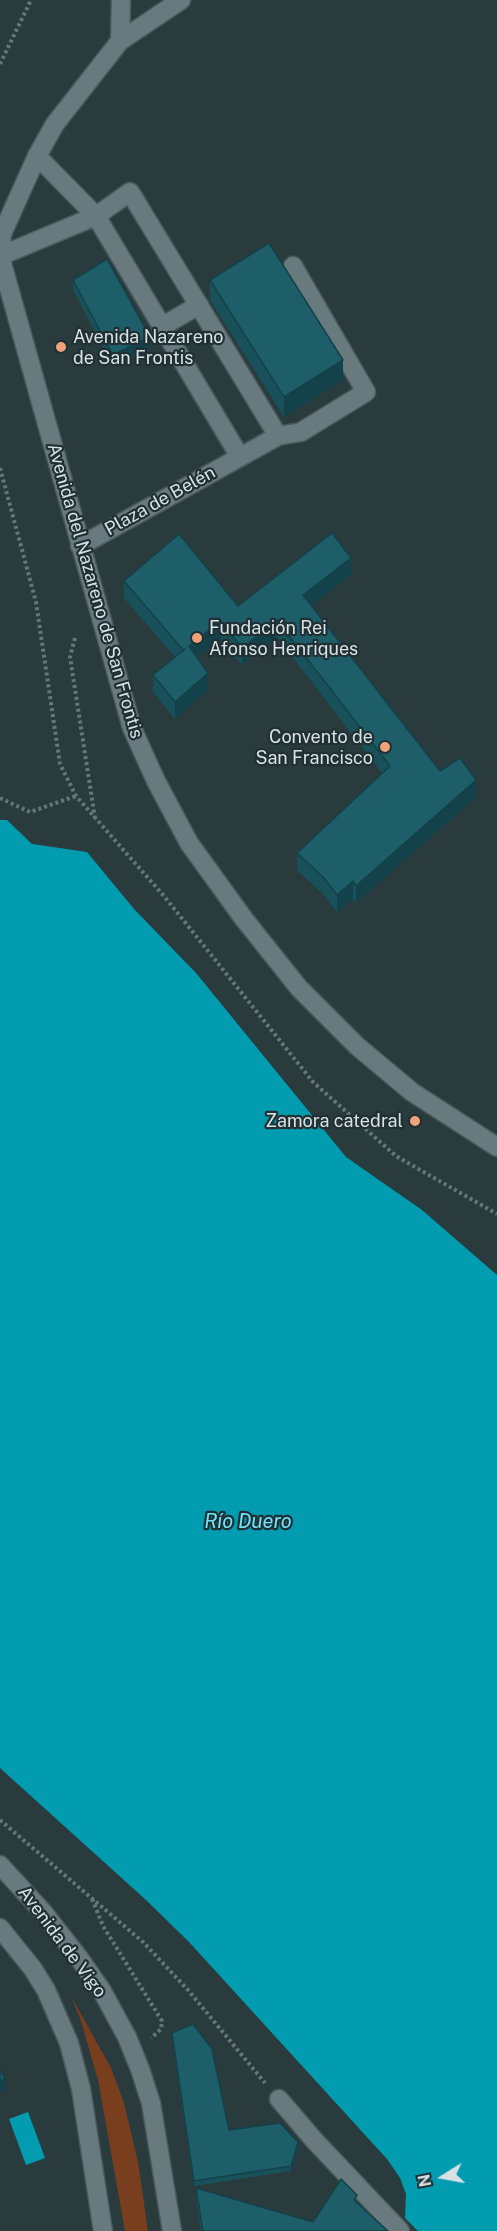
<!DOCTYPE html>
<html>
<head>
<meta charset="utf-8">
<style>
  body { margin:0 }
  #map { position:relative; width:497px; height:2231px; overflow:hidden; background:#2a3b3e; font-family:"Public Sans",sans-serif }
  canvas { display:block }
  .north { position:absolute; left:413px; top:2147px; width:60px; height:60px; -webkit-text-stroke:4px #203034; paint-order:stroke; rotate:259deg; font-size:16px; font-weight:700; line-height:24px; text-align:center; color:#d8e2e4 }
  .north::after { content:''; display:block; margin:auto; width:21px; height:27px; background:#d8e2e4; clip-path:polygon(50% 0,100% 100%,50% 72%,0 100%) }
</style>
</head>
<body>
<div id="map">
<canvas width="497" height="2231"></canvas>
<div class="north">N</div>
</div>
<script>
const context = document.querySelector('canvas').getContext('2d');
context.lineJoin = 'round';
function fill(path, color) { context.fillStyle = color; context.fill(path, 'evenodd'); }
const shape = rows => new Path2D(rows.map(r => 'M' + r).join(''));
function stroke(path, color, width, dash) { context.strokeStyle = color; context.lineWidth = width; context.lineCap = dash ? 'butt' : 'round'; context.setLineDash(dash || []); context.stroke(path); }
function write(font, color, halo, rows, align = 'center') {
  context.font = font + ' "Public Sans",sans-serif'; context.lineWidth = 4.5; context.setLineDash([]); context.textBaseline = 'middle'; context.strokeStyle = halo; context.fillStyle = color; for (const [text, x, y, turn = 0] of rows) {
    context.save(); context.translate(x, y); context.rotate((+turn || 0) * Math.PI / 180); context.textAlign = isNaN(turn) ? turn : align; if (halo) context.strokeText(text, 0, 0); context.fillText(text, 0, 0); context.restore();
  }
}
fill(shape([
  [71,1996,111,2068,124,2103,138,2162,148,2231,125,2231,98,2080,81,2021]
]), '#793e1d');
fill(shape([
  [0,820,7,820,32,844,87,852,134,909,196,973,346,1157,422,1210,497,1275,497,2231,418,2231,405,2218,406,2194,400,2178,387,2159,189,1942,146,1900,0,1768],
  [28,2112,45,2158,26,2165,9,2119]
]), '#019cb0');
const street = shape([
  [37,156,96,216,130,192,278,436,80,546],
  [0,256,96,216,240,457],
  [161,327,199,305],
  [278,436,301,432,366,392,293,266],
  [0,1928,33,1969,46,1990,69,2043,81,2089,103,2231],
  [279,2099,314,2140,400,2231]
]);
const secondary = shape([
  [120,41,121,0],
  [0,254,2,234,37,156,55,124,120,41,181,0],
  [0,256,132,728,156,781,189,843,244,919,299,988,357,1046,412,1092,497,1147],
  [0,1865,43,1912,79,1958,102,1991,127,2037,140,2069,151,2103,172,2231]
]);
stroke(street, '#49585a', 21);
stroke(secondary, '#49585a', 21);
stroke(shape([
  [0,64,31,0],
  [0,468,36,602,60,764,76,796,164,896,313,1082,396,1156,497,1214],
  [75,638,70,657,95,818],
  [0,798,30,812,76,796],
  [0,1820,143,1942,188,1990,265,2083],
  [92,1899,103,1926,162,2021,161,2029,151,2038]
]), '#677678', 4, [3, 3]);
stroke(street, '#687a7e', 18);
stroke(secondary, '#687a7e', 18);
fill(shape([
  [73,280,150,347,113,366,73,290],
  [210,280,343,380,284,417,210,300],
  [351,575,311,606,440,771,476,797,356,903,353,899,337,912,323,894,297,870,297,853,382,773,277,637,242,665,221,638,197,657,208,690,175,719,153,692,153,675,175,657,124,598,124,581,238,606],
  [172,2033,229,2130,298,2147,291,2171,194,2186,172,2038],
  [196,2188,313,2222,357,2203,388,2231,201,2231,196,2197]
]), '#19515a');
fill(shape([
  [150,337,150,347,113,366,113,355],
  [343,360,343,380,284,417,284,397],
  [351,558,351,575,303,612,303,595],
  [277,620,277,637,242,665,242,648],
  [221,621,221,638,189,663,189,646],
  [208,673,208,690,175,719,175,702],
  [476,780,476,797,356,903,356,886],
  [353,881,353,899,337,912,337,895],
  [5,2079,5,2090,0,2092,0,2081],
  [298,2142,298,2147,291,2171,291,2166]
]), '#14424a');
const building = shape([
  [269,243,343,360,284,397,210,280,269,243],
  [107,259,150,337,113,355,73,280,107,259],
  [332,533,351,558,303,595,440,771,460,758,476,780,356,886,353,881,337,895,323,877,297,853,390,766,277,620,242,648,221,621,189,646,208,673,175,702,153,675,185,649,183,650,124,581,179,534,238,606,332,533],
  [193,2024,212,2049,229,2130,280,2123,298,2142,291,2166,194,2181,172,2033,193,2024],
  [0,2069,5,2079,0,2081,0,2069],
  [341,2179,357,2195,354,2200,388,2231,203,2231,196,2188,313,2222,341,2179]
]);
fill(building, '#1d5e69');
stroke(building, '#14424a', 1.5);
for (const [x, y, r, color] of [
  [61,347,6,"#f0a27a"],
  [197,638,6,"#f0a27a"],
  [385,747,6,"#f0a27a"],
  [415,1121,6,"#f0a27a"]
]) { const dot = new Path2D(); dot.arc(x, y, r, 0, 2 * Math.PI); context.fillStyle = color; context.fill(dot); stroke(dot, '#203034', 2); }
write('18px', '#d8e2e4', '#203034', [
  ["Avenida Nazareno",73,337],
  ["de San Frontis",73,358],
  ["Fundación Rei",209,628],
  ["Afonso Henriques",209,649],
  ["Convento de",373,737,"right"],
  ["San Francisco",373,758,"right"],
  ["Zamora catedral",403,1121,"right"]
], 'left');
write('18px', '#d8e2e4', '#203034', [
  ["Plaza de Belén",160,501,-29],
  ["Avenida del Nazareno de San Frontis",95,591,74],
  ["Avenida de Vigo",62,1942,53]
]);
write('italic 20px', '#6de6fc', '#203034', [
  ["Río Duero",248,1522]
]);
</script>
</body>
</html>
